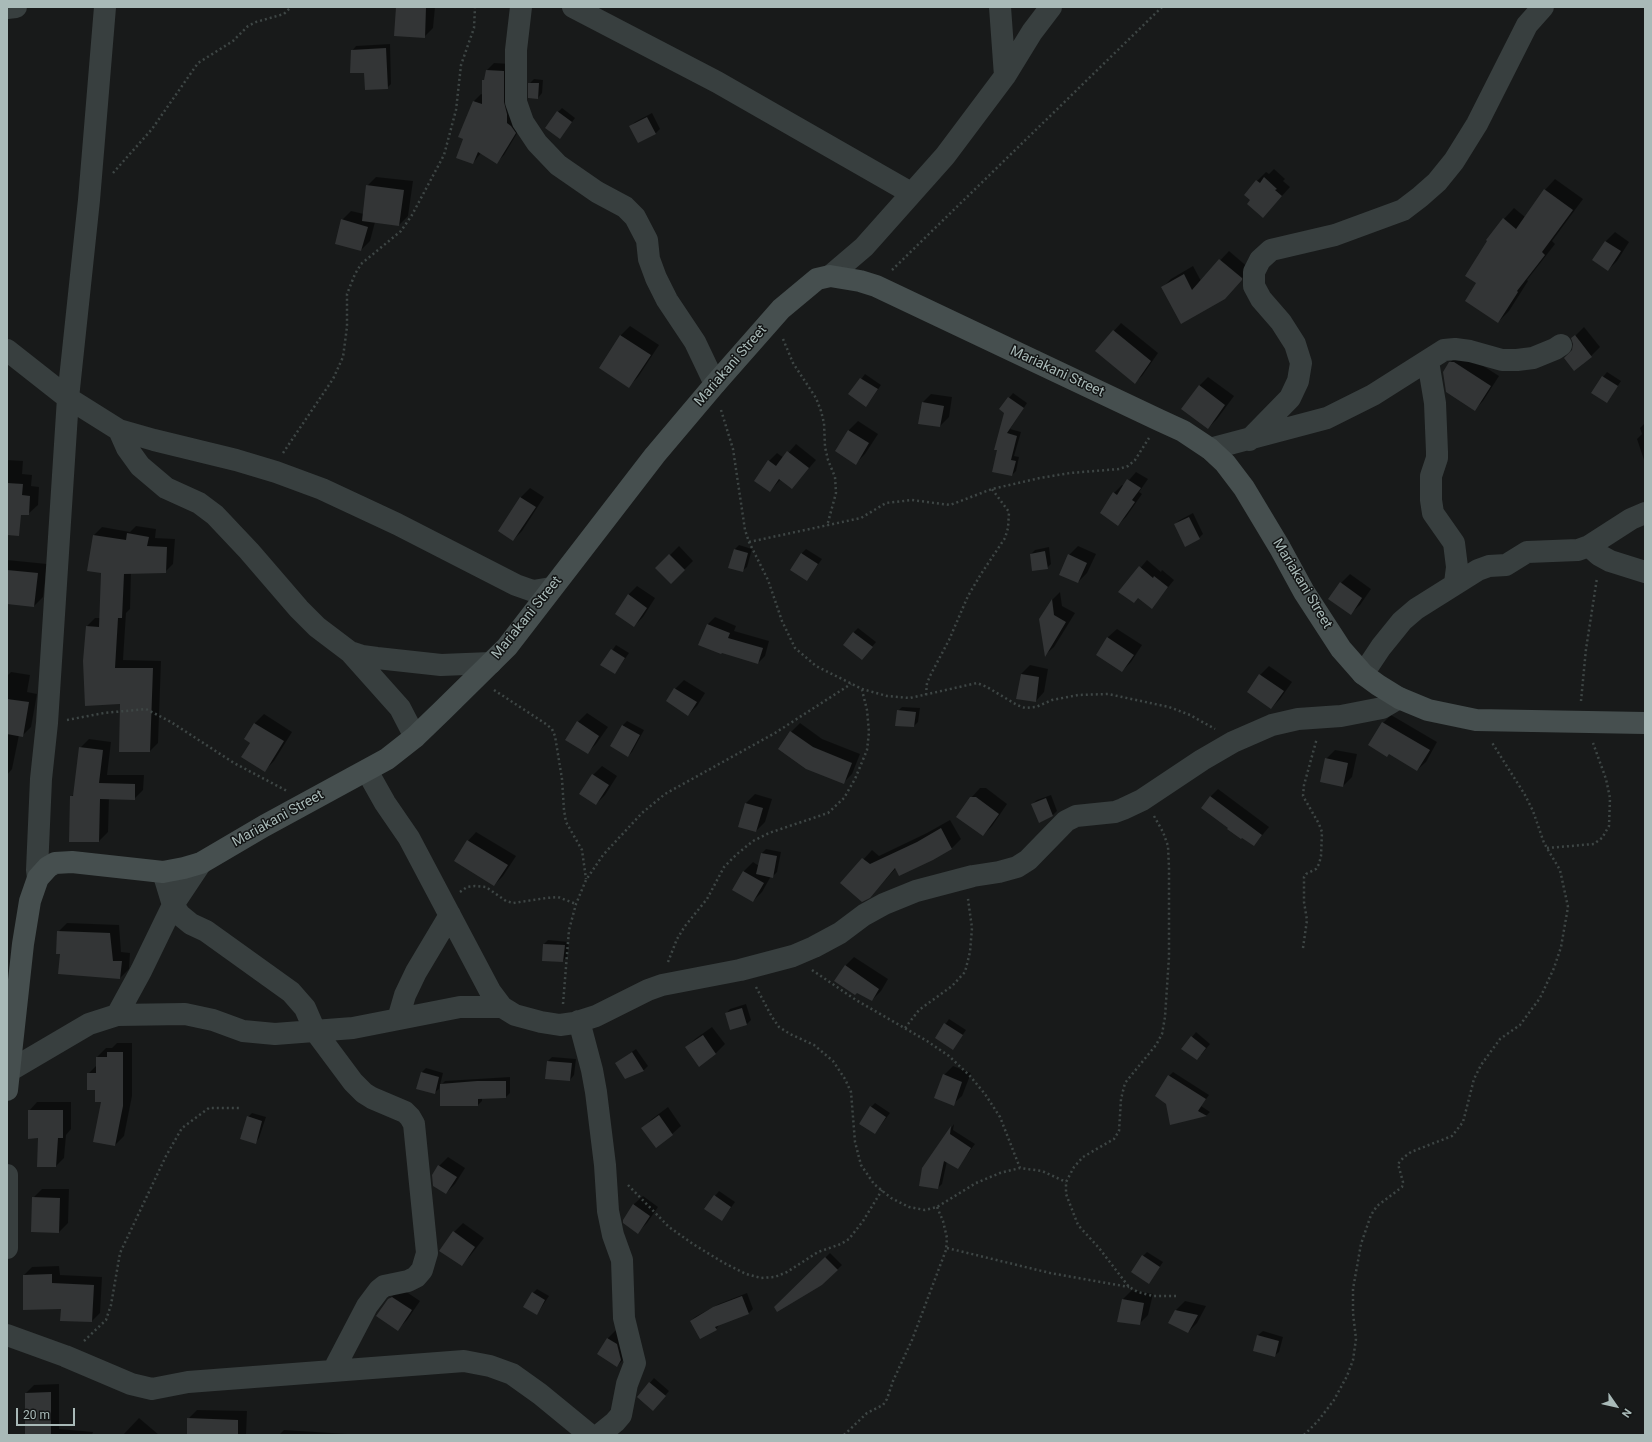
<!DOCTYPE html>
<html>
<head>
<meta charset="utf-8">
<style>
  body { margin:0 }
  #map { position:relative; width:1652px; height:1442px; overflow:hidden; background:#181a1a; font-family:Roboto,sans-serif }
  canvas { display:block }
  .frame { position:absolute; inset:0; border:8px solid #a9bab8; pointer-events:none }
  .north { position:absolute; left:1596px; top:1386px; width:40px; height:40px; -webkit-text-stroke:3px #131515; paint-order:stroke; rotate:124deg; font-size:11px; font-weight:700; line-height:16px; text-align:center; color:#a9bab8 }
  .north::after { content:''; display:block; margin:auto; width:14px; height:18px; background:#a9bab8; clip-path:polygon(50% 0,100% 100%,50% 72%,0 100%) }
  .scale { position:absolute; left:16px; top:1408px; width:59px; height:18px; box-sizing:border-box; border:2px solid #a9bab8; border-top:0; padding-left:5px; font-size:12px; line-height:14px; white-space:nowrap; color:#a9bab8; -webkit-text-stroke:3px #131515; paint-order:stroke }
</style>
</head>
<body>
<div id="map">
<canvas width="1652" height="1442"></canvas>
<div class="frame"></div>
<div class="north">N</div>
<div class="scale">20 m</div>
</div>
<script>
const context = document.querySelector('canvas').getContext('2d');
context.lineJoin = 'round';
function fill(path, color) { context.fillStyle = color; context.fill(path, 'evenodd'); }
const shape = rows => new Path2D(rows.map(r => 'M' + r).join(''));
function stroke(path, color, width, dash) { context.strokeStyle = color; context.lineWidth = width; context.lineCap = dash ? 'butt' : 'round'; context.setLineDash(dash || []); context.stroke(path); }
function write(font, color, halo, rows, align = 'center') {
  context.font = font + ' Roboto,sans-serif'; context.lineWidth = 3; context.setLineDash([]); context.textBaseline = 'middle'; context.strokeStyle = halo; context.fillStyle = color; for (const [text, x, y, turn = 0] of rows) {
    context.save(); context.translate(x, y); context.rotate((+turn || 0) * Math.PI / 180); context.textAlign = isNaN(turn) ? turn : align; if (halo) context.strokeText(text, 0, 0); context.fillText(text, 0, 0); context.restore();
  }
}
fill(shape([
  [397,7,435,7,433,28,424,37],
  [390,44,391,84,387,88,365,72,352,51,356,46],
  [494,63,511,64,522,125,504,155,497,162,481,153,473,163,464,139,459,137,474,101,481,94,483,95,483,81,486,78,487,70],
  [534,79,543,80,542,93,538,98,530,83],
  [562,108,575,118,560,138,558,112],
  [652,113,660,129,656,133,639,142,630,127,635,122],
  [1274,169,1285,179,1283,181,1290,187,1263,217,1252,200,1257,181,1266,172,1269,174],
  [376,177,413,181,408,216,399,225,375,222,370,241,361,250,342,220,351,211,364,214,367,186],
  [1555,179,1583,199,1552,241,1555,244,1527,280,1528,281,1509,311,1498,322,1478,282,1504,219,1514,208,1525,217,1545,190],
  [1615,232,1629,242,1617,261,1608,270,1593,260,1606,241],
  [1229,251,1250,269,1225,298,1162,288,1171,279,1193,266,1201,281],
  [1121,323,1158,353,1142,376,1134,383,1096,351],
  [630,326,659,345,638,377,629,386,600,368,621,335],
  [1584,327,1600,347,1591,356,1574,344,1573,338],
  [1459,353,1463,353,1499,376,1483,401,1474,410,1450,363],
  [1607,372,1621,381,1607,402,1603,377],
  [865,374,881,385,870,401,850,394],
  [1208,377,1234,396,1217,419,1208,428,1199,386],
  [1013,393,1027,403,1010,429,1021,432,1014,456,1019,457,1016,471,1012,475,993,471,1009,398],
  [931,394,952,397,949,417,940,426,922,403],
  [858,421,878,434,865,454,856,463,836,450,849,430],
  [1645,423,1645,460,1644,460,1637,439,1642,434,1640,428],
  [796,444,816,460,792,488,781,479,770,491,769,461,777,453,784,458],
  [7,460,23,461,22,474,32,475,31,486,39,487,38,505,28,514,7,513],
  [1136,472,1148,479,1139,492,1142,494,1126,517,1118,525,1114,493,1122,485,1124,486],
  [530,488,544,497,522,531,513,540,499,530,521,497],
  [1193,513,1203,534,1199,538,1175,524,1180,520],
  [136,526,156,529,155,538,175,539,173,564,165,572,131,573,130,609,126,613,123,660,161,661,158,743,150,751,121,703,87,626,95,618,100,618,102,573,93,536,102,527,130,532],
  [739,545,752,549,747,567,742,571,735,549],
  [679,546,693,561,671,583,657,568],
  [1078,546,1096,554,1087,573,1078,582,1069,555],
  [1049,547,1051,564,1047,568,1031,554,1035,550],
  [806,549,822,559,807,580,802,553],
  [7,560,47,564,43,597,34,606,7,603],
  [1147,560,1161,572,1162,570,1174,580,1152,607,1138,597,1120,592],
  [1350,574,1371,589,1360,605,1351,613,1341,583],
  [637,586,655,598,643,617,634,626,628,595],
  [1060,592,1062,606,1075,613,1054,647,1045,655,1040,619,1052,600],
  [715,617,736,626,734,631,769,641,765,656,758,663,699,644,708,624],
  [858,628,876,642,862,659,854,632],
  [1117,629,1142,645,1131,662,1122,671,1097,654,1108,637],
  [616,645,629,653,615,673,602,665],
  [1030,665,1048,669,1044,692,1036,701,1021,674],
  [1269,666,1292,682,1280,699,1271,708,1248,691,1260,675],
  [11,672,30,675,27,692,37,694,31,727,22,736,19,735,12,769,7,775,7,676],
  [684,680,705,693,697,706,688,715,667,701,675,689],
  [902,707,920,708,918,722,914,726,898,711],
  [587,713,608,727,596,744,587,753,578,722],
  [264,714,292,732,274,761,265,770,251,742,245,738,255,723],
  [1391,715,1437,742,1426,762,1417,770,1383,723],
  [627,721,644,730,632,752,628,756,612,746,623,725],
  [800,723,822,739,860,754,852,774,843,783,791,732],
  [89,739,111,742,107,775,144,775,143,790,134,799,109,798,108,832,99,841,71,797,75,793,80,748],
  [1335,750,1357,754,1352,777,1343,786,1326,759],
  [602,766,617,776,605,795,596,804,593,775],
  [980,788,986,788,1007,804,992,826,983,835,971,798],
  [1218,789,1269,827,1254,845,1210,797],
  [755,794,772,799,765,822,756,831,739,826,746,803],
  [1051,795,1057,811,1053,815,1040,822,1032,804,1037,800],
  [950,820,961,839,952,848,933,859,896,868,879,887,842,883,872,850,879,856,927,833],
  [476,832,516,856,503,876,494,885,468,841],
  [766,849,781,852,777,872,772,877,771,876,762,892,753,901,733,890,744,871,753,862,759,866,762,853],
  [67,923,119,925,121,952,130,953,129,969,120,978,61,953,58,932],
  [548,940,569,942,567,957,563,961,544,944],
  [854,957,888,979,881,991,872,1000,845,966],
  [746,1004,751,1020,747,1024,726,1014,730,1009],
  [949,1019,966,1030,953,1049,936,1038],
  [712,1027,725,1044,716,1053,699,1065,687,1047,695,1039],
  [1196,1032,1210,1044,1201,1055,1192,1037],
  [117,1043,132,1043,132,1096,124,1136,115,1145,102,1101,88,1074,97,1065,97,1057,106,1048,112,1048],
  [636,1049,648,1066,644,1070,625,1078,616,1063],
  [552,1057,576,1059,574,1075,570,1080,546,1078,548,1061],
  [953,1066,971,1073,962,1096,953,1104,944,1075],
  [426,1068,443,1073,439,1089,434,1093,422,1072],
  [1173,1072,1209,1095,1201,1106,1210,1112,1206,1116,1171,1124,1169,1076],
  [510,1077,510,1093,506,1097,482,1098,482,1101,478,1105,441,1085,445,1081],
  [37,1102,71,1102,71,1129,66,1135,64,1158,56,1166,39,1138,29,1111],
  [875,1103,890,1113,875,1133,871,1107],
  [668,1107,681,1126,672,1134,643,1128,652,1119],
  [252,1113,266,1117,259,1138,255,1143,248,1117],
  [954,1124,953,1130,975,1144,957,1168,947,1161,942,1184,938,1188,923,1168],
  [448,1157,465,1168,455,1184,446,1193,439,1166],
  [42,1189,69,1189,68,1223,59,1232,33,1198],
  [719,1191,735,1202,722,1220,715,1196],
  [643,1196,658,1207,647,1223,638,1232,624,1220,634,1204],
  [463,1223,484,1238,470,1256,461,1265,454,1232],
  [1147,1252,1163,1262,1149,1283,1143,1256],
  [830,1253,842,1265,822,1285,775,1307],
  [59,1266,60,1275,102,1277,100,1313,92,1321,62,1308,24,1275,32,1267],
  [400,1289,402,1289,420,1301,407,1320,398,1329,390,1298],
  [537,1289,549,1296,537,1314,533,1293],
  [1132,1290,1153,1294,1148,1315,1139,1324,1119,1321,1123,1299],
  [747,1293,753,1309,749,1313,720,1324,716,1329,691,1321,695,1317,719,1304],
  [1185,1301,1206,1306,1197,1323,1188,1332,1176,1310],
  [617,1329,626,1357,617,1366,598,1354,608,1338],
  [1263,1331,1283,1337,1279,1352,1274,1356,1258,1335],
  [654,1378,669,1391,657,1405,638,1397],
  [59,1384,59,1429,93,1432,92,1435,24,1435,26,1433,26,1393,34,1385],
  [197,1410,247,1411,246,1435,188,1435,188,1419],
  [139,1418,159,1435,123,1435],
  [284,1430,347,1434,347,1435,279,1435]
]), '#0007');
fill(shape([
  [396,7,426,7,425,38,394,36],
  [386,48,388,89,365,90,364,73,350,73,351,50],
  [486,70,504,71,504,102,507,114,507,123,511,126,516,133,497,164,478,152,473,164,456,158,463,139,458,137,473,101,482,104,482,80,484,80],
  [528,83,539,83,538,99,528,98],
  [557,111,572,122,560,139,545,128],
  [647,117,656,134,638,143,629,126],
  [1264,177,1277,189,1275,190,1282,196,1263,218,1247,204,1250,200,1244,195,1256,180,1260,183],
  [366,185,404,190,399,226,362,221],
  [1544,189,1573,210,1542,252,1545,255,1517,291,1518,292,1498,323,1465,301,1476,283,1465,276,1487,241,1486,240,1503,218,1516,229],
  [341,219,368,227,361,251,335,244],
  [1605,241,1621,251,1608,271,1592,260],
  [1219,259,1242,278,1242,280,1225,299,1181,324,1161,287,1184,274,1192,290],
  [1113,330,1151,361,1135,384,1095,351],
  [620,335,651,355,629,388,599,368],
  [1575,335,1592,357,1574,371,1564,358,1572,350,1573,344,1571,338],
  [1449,362,1454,362,1491,386,1475,411,1446,392,1443,372],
  [1602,376,1618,386,1607,403,1591,393],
  [860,378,878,389,866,407,848,394],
  [1199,385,1225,405,1208,429,1181,409],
  [1008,397,1024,408,1007,433,1017,436,1011,460,1016,461,1012,476,992,472,997,450,994,450,1004,413,999,409],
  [922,402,944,406,940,427,918,424],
  [848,430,869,443,856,465,835,451],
  [787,451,809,468,792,489,779,479,770,492,754,481,768,460,776,466],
  [1127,479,1141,488,1132,500,1135,502,1118,526,1100,513,1113,492,1117,495],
  [7,483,23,484,22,495,30,496,29,515,21,515,19,536,7,535],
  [520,497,536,507,513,541,498,531],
  [1189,517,1200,539,1185,547,1174,524],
  [127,533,149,537,147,546,167,547,166,573,124,574,122,618,118,618,115,668,153,668,150,752,119,752,120,704,85,706,83,661,86,626,99,627,101,573,87,571,93,535,126,540],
  [734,549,748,553,743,572,728,568],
  [1045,551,1048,569,1032,571,1030,554],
  [801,553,818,564,807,581,790,570],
  [669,554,685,570,671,584,655,568],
  [1068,554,1087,563,1078,583,1059,575],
  [1139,566,1153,578,1154,576,1168,587,1152,609,1138,598,1134,603,1118,592],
  [7,570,38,573,34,607,7,604],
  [1340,582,1362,598,1351,615,1328,599],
  [628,594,647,608,634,627,615,614],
  [1052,599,1054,615,1066,622,1045,657,1039,619],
  [707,624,730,633,728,638,763,648,758,664,722,653,721,654,698,645],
  [853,632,873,647,862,660,843,645],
  [1107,637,1134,655,1122,672,1096,655],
  [611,649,625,658,615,674,600,665],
  [1021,674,1039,677,1036,702,1016,699],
  [1259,674,1284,691,1271,709,1247,692],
  [674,688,697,702,688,716,666,701],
  [7,699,29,702,23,737,7,734],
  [897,710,916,712,914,727,895,726],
  [577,721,599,736,588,754,565,740],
  [1382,722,1430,750,1417,771,1389,754,1387,757,1368,745],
  [254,723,284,741,265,772,241,757,250,743,244,739],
  [622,725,640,735,628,757,610,746],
  [790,731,813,747,852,763,844,784,806,769,778,749],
  [79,747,103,750,99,783,135,784,135,800,100,799,99,842,69,842,70,796,73,796],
  [1325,758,1348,763,1343,787,1320,782],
  [592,774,609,785,596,805,579,794],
  [1210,796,1262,835,1254,846,1242,838,1241,839,1227,829,1228,828,1201,808],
  [970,797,976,797,999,814,983,836,956,817],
  [1046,798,1053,816,1039,823,1031,804],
  [745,803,763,808,756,832,738,827],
  [941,828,952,849,933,860,899,876,895,868,870,898,862,902,840,883,862,858,870,864,917,842],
  [467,840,508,865,494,886,454,861],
  [761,853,777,856,773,878,756,874],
  [743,871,764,883,753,902,732,890],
  [57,931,110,933,113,961,122,961,120,979,58,974,60,954,56,954],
  [543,944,565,945,563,962,542,961],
  [845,965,879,989,872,1001,857,993,855,995,834,981],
  [742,1008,747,1025,730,1030,725,1013],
  [944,1023,963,1035,953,1050,935,1038],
  [703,1035,716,1054,699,1067,685,1047],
  [1191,1036,1206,1048,1197,1060,1181,1049],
  [107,1052,123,1052,123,1106,115,1146,93,1142,101,1102,95,1102,95,1090,87,1090,87,1073,96,1073,96,1057,107,1057],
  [632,1052,644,1071,625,1079,615,1063],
  [547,1061,572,1063,570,1081,545,1079],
  [421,1072,439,1077,435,1094,416,1089],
  [943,1074,962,1082,954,1106,934,1098],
  [1168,1075,1206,1099,1198,1111,1207,1116,1170,1125,1166,1104,1155,1096],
  [477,1081,506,1081,506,1098,478,1099,478,1106,440,1106,440,1084],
  [870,1106,886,1117,875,1134,859,1124],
  [28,1110,63,1110,63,1138,58,1138,56,1167,37,1167,38,1138,28,1139],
  [659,1115,673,1135,656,1148,641,1128],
  [247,1116,262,1121,256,1144,240,1139],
  [951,1126,950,1134,971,1148,958,1169,944,1161,938,1189,919,1186,922,1168],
  [438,1165,457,1177,446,1194,433,1186,432,1175],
  [714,1195,731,1207,722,1221,704,1209],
  [32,1197,60,1198,59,1233,31,1232],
  [633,1204,650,1216,638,1234,623,1223,623,1220],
  [453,1231,475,1247,462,1266,439,1251],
  [1142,1255,1160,1267,1149,1284,1131,1272],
  [825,1257,838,1270,822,1285,777,1312,774,1307],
  [52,1274,52,1283,94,1285,92,1322,60,1321,61,1309,23,1310,23,1275],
  [532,1292,545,1300,537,1315,523,1307],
  [742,1296,749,1314,715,1327,717,1330,700,1339,690,1321,713,1307],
  [392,1297,412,1310,398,1331,376,1316,388,1299],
  [1122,1299,1144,1303,1140,1325,1117,1322],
  [1175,1310,1198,1315,1188,1333,1168,1323],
  [1257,1335,1279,1341,1275,1357,1253,1351],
  [607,1338,617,1344,621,1360,617,1367,597,1354],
  [649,1382,666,1396,653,1411,637,1397],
  [51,1392,51,1435,25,1435,25,1393],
  [187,1418,238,1420,238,1435,187,1435]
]), '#333536');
stroke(shape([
  [113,173,152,129,198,63,233,41,248,26,256,22,284,14,291,7],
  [892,270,1162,7],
  [783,339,793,363,816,398,821,411,824,423,825,447,828,460,835,477,836,493,827,526],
  [721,410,733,449,745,530,749,542,768,580,782,621,795,648,816,666,862,689,887,696,910,698,977,683,987,687,1017,705,1025,708,1036,707,1052,700,1078,695,1108,694,1169,707,1190,715,1215,729],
  [283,453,333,379,343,357,347,327,347,294,355,274,361,264,401,231,412,215,444,155,456,110,461,65,474,28,475,7],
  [749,542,861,518,886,503,912,500,950,505,992,489,1040,478,1070,473,1119,469,1128,466,1135,460,1149,438],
  [494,690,546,724,552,729,555,736,562,779,564,810,566,822,582,850,586,879],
  [926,695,927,683,931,674,949,640,968,596,981,574,1005,538,1008,528,1009,512,992,489],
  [1581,701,1586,649,1597,578],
  [67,720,104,713,146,709,171,722,234,763,287,791],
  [1154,816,1163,832,1168,846,1169,868,1169,957,1165,1017,1162,1034,1156,1045,1125,1083,1121,1099,1119,1131,1114,1139,1083,1157,1074,1167,1066,1182,1066,1194,1078,1225,1099,1248,1129,1287,1138,1292,1153,1296,1176,1296],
  [1547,848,1594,844,1602,838,1609,826,1610,798,1606,779,1593,743],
  [460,892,467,887,475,886,486,887,506,901,513,903,546,898,558,897,576,904],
  [1303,948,1307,920,1304,902,1304,877,1306,874,1316,869,1319,864,1321,856,1322,832,1319,824,1303,796,1304,785,1317,738],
  [668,962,677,939,685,926,707,899,724,867,737,854,753,841,769,833,828,813,844,798,855,779,867,750,869,732,867,710,862,690],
  [812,970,856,1000,927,1041,949,1056,970,1076,985,1094,1000,1117,1020,1168],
  [756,987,772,1017,779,1027,790,1034,814,1045,833,1061,845,1079,851,1092,855,1142,861,1165,874,1184,891,1198,909,1207,925,1210,937,1207,976,1183,1000,1173,1020,1168,1042,1171,1066,1182],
  [563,1004,569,930,576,904,586,880,603,855,642,813,665,794,775,733,851,684],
  [905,1028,919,1010,952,986,965,972,970,952,972,928,968,899],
  [628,1185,669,1227,693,1244,724,1263,746,1274,761,1278,775,1277,787,1272,818,1252,841,1244,849,1239,863,1221,882,1190],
  [947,1248,1050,1273,1129,1287],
  [84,1341,106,1320,111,1305,120,1253,166,1156,182,1128,209,1108,240,1108],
  [844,1435,867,1413,883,1405,887,1399,893,1381,912,1340,946,1250,947,1238,943,1221,937,1207],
  [1304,1435,1318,1421,1334,1400,1347,1376,1353,1360,1356,1339,1353,1313,1353,1289,1361,1244,1371,1215,1377,1206,1402,1187,1403,1182,1398,1164,1403,1158,1411,1152,1452,1136,1463,1122,1474,1079,1481,1065,1500,1039,1520,1025,1540,998,1554,968,1561,947,1568,907,1560,870,1544,843,1533,811,1525,795,1491,741]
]), '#3e4645', 2.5, [2, 3]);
stroke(shape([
  [521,7,516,50,516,102,523,122,537,143,558,165,597,192,625,207,635,217,647,240,649,259,656,278,667,300,695,342,715,384],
  [573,7,717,82,911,193],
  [1000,7,1005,76],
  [7,8,16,7],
  [830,276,864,247,945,156,1005,76,1032,32,1051,7],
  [7,350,68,398,119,430,154,440,236,460,276,472,322,489,397,524,516,585,533,591,551,588],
  [1428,361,1435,403,1437,452,1437,458,1431,476,1431,500,1433,513,1454,543,1457,567,1455,583],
  [119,430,127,448,140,466,166,488,199,503,215,515,249,551,299,609,317,627,350,652,362,656,377,658,441,665,491,663],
  [1249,440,1290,398,1298,381,1301,363,1295,344,1281,322,1261,299,1254,286,1254,272,1260,260,1271,250,1335,235,1403,210,1420,197,1437,182,1454,161,1477,124,1527,25,1543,7],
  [1210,449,1327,418,1373,395,1444,350,1455,349,1470,351,1502,360,1517,360,1533,358,1555,349,1561,345],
  [1589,546,1599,555,1610,561,1645,572],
  [350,652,400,708,415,737],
  [1363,674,1381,647,1402,621,1416,609,1478,570,1489,566,1506,565,1527,552,1578,550,1589,546,1631,519,1645,513],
  [367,771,385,803,409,838,490,991,502,1007,515,1015,541,1022,560,1025,574,1023,596,1016,648,990,662,985,740,970,793,956,814,947,840,933,864,915,884,904,916,891,973,876,999,872,1017,867,1028,860,1066,821,1076,816,1115,812,1123,809,1142,800,1202,760,1233,742,1272,725,1298,719,1341,716,1382,708,1399,698],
  [163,872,173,905,180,915,191,924,206,931,291,992,305,1008,315,1031,353,1082,364,1093,372,1098,405,1112,410,1117,414,1124,427,1253,422,1270,416,1277,408,1281,384,1286,379,1290,367,1306,333,1371],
  [38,878,37,870,41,779,47,723,68,398,89,200,105,7],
  [117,1015,141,971,173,905,201,863],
  [398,1019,405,995,416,972,450,915],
  [579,1021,592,1070,596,1092,605,1165,608,1211,613,1235,622,1260,624,1318,635,1363,627,1384,621,1415,615,1422,599,1435],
  [9,1071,89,1024,117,1015,185,1014,213,1020,243,1031,275,1034,353,1028,460,1007,502,1007],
  [7,1175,7,1248],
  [7,1335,65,1356,131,1384,152,1389,188,1382,464,1361,490,1366,512,1374,540,1394,590,1435]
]), '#383f3f', 22);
stroke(shape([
  [7,1090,23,944,30,901,38,878,48,867,55,863,72,862,163,872,184,868,201,863,264,826,387,759,415,737,443,710,507,647,655,455,715,384,781,309,817,279,830,276,860,281,876,286,1159,420,1183,431,1210,449,1225,463,1244,488,1280,548,1304,592,1341,649,1363,674,1378,685,1399,698,1428,710,1476,720,1645,723]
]), '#464f4f', 22);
write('14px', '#a9bab8', '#131515', [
  ["Mariakani Street",731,366,-49],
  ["Mariakani Street",1057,372,25],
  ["Mariakani Street",1302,584,59],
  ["Mariakani Street",527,618,-51],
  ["Mariakani Street",278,819,-29]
]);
</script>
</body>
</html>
